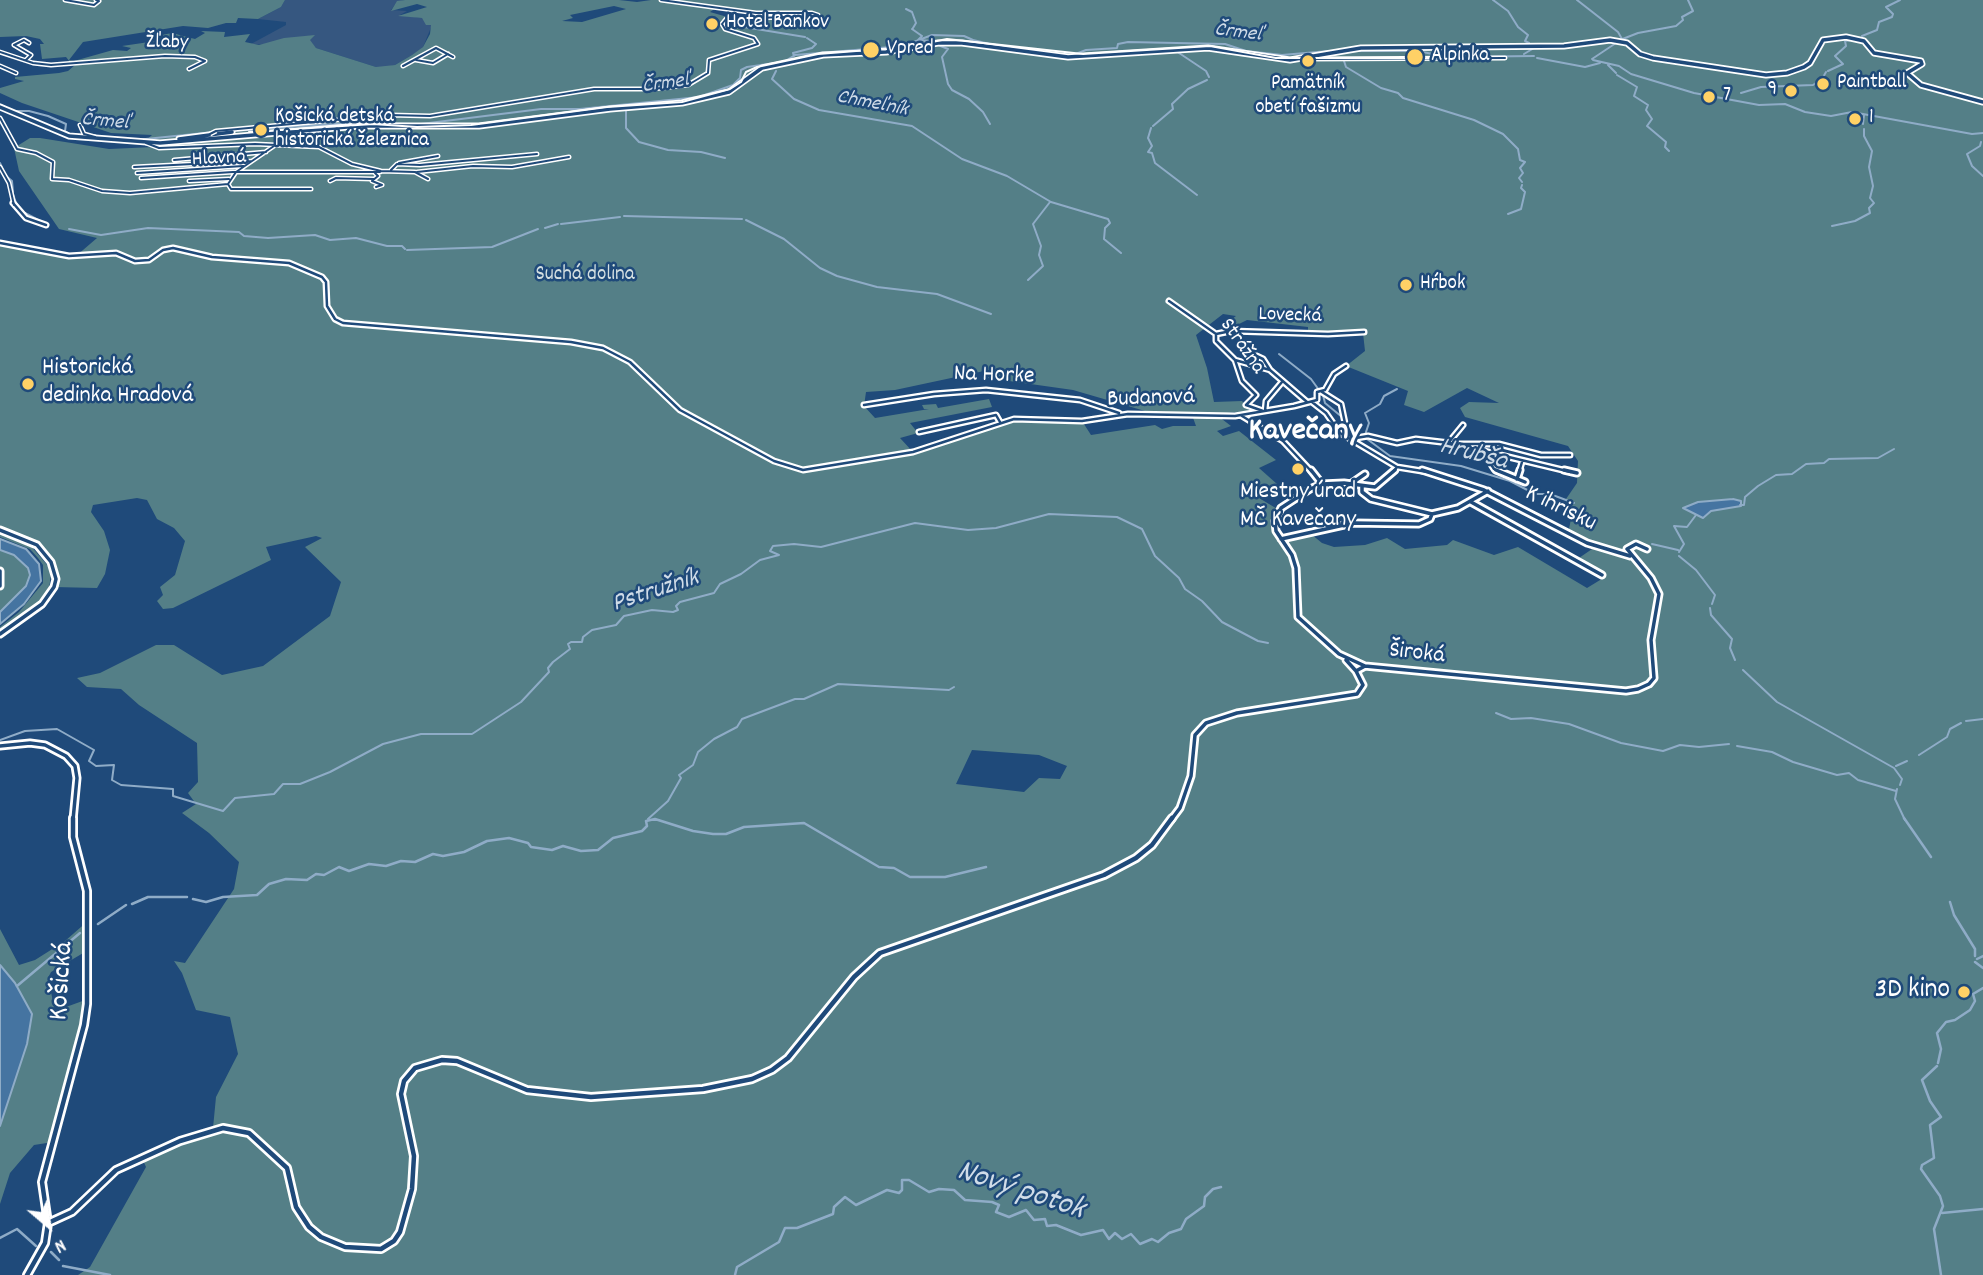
<!DOCTYPE html>
<html>
<head>
<meta charset="utf-8">
<style>
  body { margin:0 }
  #map { position:relative; width:1983px; height:1275px; overflow:hidden; background:#1f4a7a; font-family:Dekko,sans-serif }
  canvas { display:block }
  .north { position:absolute; left:14px; top:1191px; width:70px; height:70px; -webkit-text-stroke:5px #1f4a7a; paint-order:stroke; rotate:151deg; font-size:19px; font-weight:700; line-height:28px; text-align:center; color:#fff }
  .north::after { content:''; display:block; margin:auto; width:24px; height:32px; background:#fff; clip-path:polygon(50% 0,100% 100%,50% 72%,0 100%) }
</style>
</head>
<body>
<div id="map">
<canvas width="1983" height="1275"></canvas>
<div class="north">N</div>
</div>
<script>
const context = document.querySelector('canvas').getContext('2d');
context.lineJoin = 'round';
function fill(path, color) { context.fillStyle = color; context.fill(path, 'evenodd'); }
const shape = rows => new Path2D(rows.map(r => 'M' + r).join(''));
function stroke(path, color, width, dash) { context.strokeStyle = color; context.lineWidth = width; context.lineCap = dash ? 'butt' : 'round'; context.setLineDash(dash || []); context.stroke(path); }
function write(font, color, halo, rows, align = 'center') {
  context.font = font + ' Dekko,sans-serif'; context.lineWidth = 5; context.setLineDash([]); context.textBaseline = 'middle'; context.strokeStyle = halo; context.fillStyle = color; for (const [text, x, y, turn = 0] of rows) {
    context.save(); context.translate(x, y); context.rotate((+turn || 0) * Math.PI / 180); context.textAlign = isNaN(turn) ? turn : align; if (halo) context.strokeText(text, 0, 0); context.fillText(text, 0, 0); context.restore();
  }
}
fill(shape([
  [285,0,405,0,397,2,391,10,407,11,400,15,422,18,432,25,423,47,417,52,395,65,386,67,376,67,316,48,309,40,313,36,292,38,270,45,251,44,286,25,286,22,258,19,281,7]
]), '#365780');
fill(shape([
  [0,0,285,0,281,7,258,19,238,18,236,23,226,23,208,28,183,26,83,42,69,60,74,61,113,50,127,51,131,48,122,46,156,41,151,37,172,33,195,39,205,33,201,31,225,32,224,37,250,34,245,42,259,45,284,38,315,35,310,40,316,48,376,67,395,65,412,55,423,47,430,34,431,25,426,25,422,18,398,16,427,7,417,4,391,11,397,1,405,0,619,0,637,2,651,0,1983,0,1983,1275,78,1275,90,1267,146,1167,142,1158,213,1128,216,1097,238,1054,230,1017,196,1010,182,973,174,961,185,963,234,889,239,862,209,833,182,813,196,804,188,793,198,782,197,743,139,705,121,689,87,687,77,678,100,673,156,645,174,645,222,675,263,666,330,616,341,582,305,547,322,538,316,536,266,547,271,560,173,608,163,609,157,601,163,595,160,587,175,575,185,541,174,528,157,519,147,500,137,498,93,505,91,512,104,531,110,550,105,574,97,588,54,587,56,573,37,545,0,530,0,244,76,256,97,238,59,229,19,171,14,148,30,138,40,138,109,149,154,147,144,142,152,135,111,133,22,103,0,93,0,88,24,81,15,79,15,77,59,73,68,71,75,65,67,63,70,62,66,57,42,59,40,44,44,44,40,39,26,36,0,37],
  [614,6,626,9,582,22,562,21,573,18,570,15],
  [716,8,756,13,812,13,818,15,731,18,710,12],
  [1223,314,1236,316,1227,323,1237,325,1247,320,1308,327,1308,333,1363,333,1365,351,1346,366,1408,391,1404,405,1424,412,1467,388,1499,403,1469,402,1460,408,1465,417,1568,446,1578,461,1577,483,1566,499,1571,519,1568,534,1595,547,1576,560,1605,577,1587,588,1518,547,1494,555,1453,540,1447,545,1405,549,1387,538,1365,545,1334,547,1322,543,1311,534,1281,539,1275,525,1279,510,1259,498,1276,489,1277,484,1259,468,1276,460,1239,431,1223,436,1217,431,1231,426,1218,416,1192,415,1196,426,1173,426,1162,429,1155,425,1091,435,1082,421,1014,419,913,452,900,438,918,433,910,423,992,407,989,399,938,408,936,404,922,405,924,409,929,409,875,418,864,406,866,392,895,390,984,371,988,378,1073,390,1145,411,1217,414,1247,411,1249,410,1242,401,1214,402,1207,368,1196,335],
  [972,750,1039,755,1067,766,1060,779,1039,778,1024,792,956,784],
  [0,534,30,545,49,567,51,574,49,589,39,604,0,631,0,627,19,612,43,583,43,565,38,558,30,549,0,537],
  [0,550,14,554,28,568,30,575,26,586,0,612],
  [89,920,90,949,51,972,48,978,55,1011,88,999,82,1044,53,1142,34,1145,10,1173,0,1204,0,1126,27,1044,32,1014,15,983,0,965,0,929,19,965,35,960,65,941]
]), '#547f87');
const water = shape([
  [1733,499,1741,501,1741,506,1711,511,1703,518,1683,508,1698,502,1733,499],
  [0,539,26,549,39,564,41,581,24,604,0,624,0,612,26,586,30,575,28,568,14,555,0,550,0,539],
  [0,965,15,983,32,1014,27,1044,0,1126,0,965]
]);
fill(water, '#4574a1');
stroke(water, '#8facc7', 2);
stroke(shape([
  [1493,0,1508,11,1518,27,1528,35,1525,41,1529,43],
  [1577,0,1618,32,1622,39],
  [906,9,912,12,916,23,913,28],
  [738,26,805,37],
  [912,29,922,36,917,41],
  [1862,36,1877,30,1879,22,1892,17,1893,14,1886,7,1900,0],
  [919,40,932,41],
  [973,40,998,46],
  [1620,40,1638,33,1676,26,1683,20,1682,17,1693,11,1688,0],
  [938,45,948,49,942,57,948,84,952,90,969,99,983,112,990,124],
  [1176,51,1206,71,1209,77],
  [1351,51,1417,51,1449,57,1534,56],
  [1048,53,1073,55,1086,50,1117,48,1118,44,1128,42,1225,44,1246,51,1282,55,1329,51],
  [1524,54,1534,48],
  [794,56,793,53,812,48,816,44,807,38],
  [1537,58,1585,67,1600,63],
  [1592,59,1616,43],
  [787,60,795,55,903,46,932,35,964,36,973,40],
  [1593,60,1619,66,1631,74,1694,93,1759,105,1785,104,1805,112,1831,116,1852,112,1972,134,1983,133],
  [1344,61,1346,67,1381,88,1398,93,1403,98,1474,120,1503,134,1518,149,1520,160,1525,162,1520,168,1523,173,1519,178,1522,182],
  [1608,65,1616,73],
  [776,71,772,79,794,99,819,110,912,126,962,159,1007,176,1051,202,1108,219,1110,223,1105,228,1104,239,1121,253],
  [1828,71,1843,64,1835,56,1846,46,1845,41,1851,40],
  [1617,75,1637,87,1634,96,1648,105,1646,110,1652,119,1647,126,1666,142,1665,147,1669,151],
  [1741,93,1761,87,1813,85,1822,79,1826,72],
  [0,104,7,108],
  [626,108,626,128,639,142,668,150,701,152,725,158],
  [12,111,29,111,48,116,66,124,65,131,71,135],
  [421,124,541,109,580,109,699,97,733,85,740,78,741,70,747,67,782,62],
  [1863,124,1864,115],
  [1153,126,1173,109,1172,104,1188,89,1207,80],
  [1151,128,1148,138,1152,146,1148,152,1152,153,1155,163,1197,195],
  [233,131,365,122,412,124],
  [136,140,214,132],
  [1981,142,1980,146,1967,154,1972,166,1983,176],
  [0,163,3,170],
  [5,175,12,181,13,192],
  [13,194,17,206,23,212],
  [25,213,44,223],
  [1508,214,1521,209,1525,192,1521,188,1522,185],
  [624,216,742,219],
  [746,220,784,239,820,268,837,276,877,287,937,294,991,314],
  [561,224,620,217],
  [1832,226,1855,221,1870,213,1869,208,1874,203,1870,198,1873,186,1869,167,1872,151,1864,136,1864,129],
  [545,228,558,224],
  [69,229,101,235,148,228,239,232,244,236,268,238,315,235,330,240,356,238,387,246,402,246,405,249],
  [407,250,492,247,538,229],
  [1028,280,1043,266,1039,255,1041,246,1033,224,1050,202],
  [1279,354,1311,379,1319,390],
  [1323,395,1325,403,1342,417],
  [1342,418,1342,427,1348,436],
  [1365,435,1369,423,1365,413,1380,404,1384,396,1397,389],
  [1367,439,1390,456,1461,466,1510,481,1535,494,1550,494,1574,503],
  [1740,505,1744,505,1745,497,1758,486,1776,475,1792,474,1806,464,1824,463,1829,459,1878,458,1894,449],
  [1652,544,1678,550],
  [1679,552,1684,544,1674,526,1687,527,1696,515],
  [1679,556,1696,570,1715,595,1712,604],
  [1710,608,1711,615,1732,639,1730,648,1735,660],
  [1743,670,1777,702,1894,768,1902,779,1900,785],
  [1496,713,1511,719,1531,718,1569,724,1621,743,1663,751,1680,745,1699,747,1729,744],
  [1966,721,1983,719],
  [0,740,25,731,57,729,94,750,89,761,96,766,114,765,112,780,121,785,173,789,173,796,223,811,235,798,274,794,283,784,300,784,330,772,383,744,421,734,472,734,521,702,549,672,548,668,553,662,570,649,568,644,571,642,582,642,583,637,592,630,616,625,624,616,652,610,673,612,678,610,676,606,680,602,714,593,720,584,741,574,760,560,779,555,770,551,773,546,794,544,821,547,915,523,968,530,996,528,1049,514,1117,517,1142,529,1155,556,1179,578,1185,589,1202,601,1222,622,1258,641,1268,643],
  [1737,746,1772,752,1793,762,1837,775,1849,773,1858,780,1896,791],
  [1919,755,1947,737,1950,729,1961,723],
  [1896,766,1907,761],
  [1897,789,1895,799,1905,820],
  [648,819,668,801,681,778,679,775,693,765,698,752,714,739,737,727,742,719,795,699,804,699,838,684,949,690,954,687],
  [650,820,659,820]
]), '#8facc7', 2);
stroke(shape([
  [1904,818,1931,857],
  [193,899,206,902,223,897,257,895,269,884,286,879,307,880,316,874,324,875,339,867,349,871,369,864,386,866,401,861,415,862,433,854,443,856,464,852,487,841,509,838,528,843,531,847,552,850,563,846,581,851,598,850,613,838,642,831,647,826,646,821,655,819,693,831,713,834,726,834,744,827,804,823,879,867,894,868,910,877,945,877,986,867],
  [1950,902,1954,915,1975,949,1975,956],
  [132,904,148,897,187,897],
  [98,924,126,905],
  [1977,959,1983,956],
  [1975,962,1983,968],
  [17,986,80,933],
  [1938,1063,1941,1049,1937,1033,1946,1022,1955,1020,1970,1010,1975,1001,1973,994,1983,988],
  [1937,1066,1922,1080,1930,1101,1941,1117,1930,1125,1934,1158,1922,1165,1921,1169,1940,1196,1943,1206,1934,1229,1941,1275],
  [1942,1213,1983,1209],
  [0,1238,17,1229,36,1246],
  [51,1252,59,1260],
  [63,1266,110,1275],
  [735,1275,737,1267,779,1242,785,1228,797,1228,833,1214,834,1207,845,1197,856,1205,887,1190,899,1193,902,1190,902,1180,909,1180,929,1192,939,1189,954,1190,965,1200,992,1202,999,1205,996,1212,1009,1217,1026,1210,1034,1220,1045,1219,1047,1226,1056,1225,1081,1235,1103,1230,1109,1239,1115,1233,1122,1239,1131,1234,1140,1244,1152,1239,1158,1242,1169,1233,1181,1229,1186,1219,1204,1206,1205,1197,1213,1189,1221,1187]
]), '#8facc7', 2.5);
const minorFar3 = shape([
  [65,0,94,5,99,1,96,0],
  [661,0,756,13,812,13,818,15,816,16],
  [14,45,31,55,26,60],
  [14,45,24,40,29,43],
  [0,52,33,63,51,65,165,56,195,57,205,61,189,69],
  [1307,59,1505,58],
  [416,60,433,63,448,54],
  [0,66,16,73],
  [403,66,436,48,453,57],
  [0,118,17,149,36,153,53,162,52,179,69,180,102,191,130,193,228,184],
  [80,125,84,134,95,137],
  [216,131,390,115,430,116,594,89,653,89,688,85,708,73,709,60,758,44,754,38,725,29,722,24,726,19,816,16],
  [146,143,159,148,255,144,319,147,352,164,381,171,415,172,428,179],
  [274,146,236,172,228,184,231,189,311,189],
  [174,160,266,152],
  [399,163,438,156],
  [0,167,9,183,14,205],
  [134,167,252,161],
  [391,170,397,164,420,165,537,154],
  [417,172,473,166,512,167,569,157],
  [137,173,243,166],
  [375,173,378,176,372,181,382,185,376,187],
  [141,178,233,172,380,172],
  [189,181,229,179],
  [330,181,336,178,374,179]
]);
const minorFar2 = shape([
  [13,203,26,218,46,225],
  [0,243,69,256,116,253,135,261,149,260,163,250,173,248,212,257,289,263,322,277,326,282,327,306,335,319,343,323,571,342,603,348,630,362,680,410,774,461,803,470,913,452,1014,419,1082,421,1128,414,1235,416,1294,406,1317,400,1317,392,1325,390,1334,374,1346,366],
  [1169,301,1216,334,1216,341,1235,360,1242,381,1256,395,1246,405,1263,411],
  [1216,334,1231,331,1328,334,1364,332],
  [1248,352,1263,359,1270,370],
  [1235,360,1270,370,1307,402],
  [1322,392,1341,404,1346,428,1352,438],
  [1312,402,1326,413,1340,433,1397,467,1428,472],
  [864,405,934,394,986,390,1080,400,1119,413],
  [1265,411,1266,401,1282,382],
  [1242,416,1283,441,1312,472],
  [919,432,996,415,1000,422],
  [1350,439,1368,436,1397,443,1416,439,1458,444,1499,444,1541,455,1570,455],
  [1449,442,1463,425],
  [1463,446,1571,472],
  [1483,452,1494,469,1500,472],
  [1393,472,1397,467],
  [1519,472,1522,462]
]);
const minorFar1 = shape([
  [1311,470,1322,484],
  [1395,470,1375,487,1344,483,1322,484,1310,489,1281,508,1275,521,1276,531,1292,555,1296,568,1298,617,1339,654,1365,666,1626,691,1638,689,1649,684,1654,678,1651,640,1659,594,1651,578,1627,549,1636,544,1647,549],
  [1422,470,1484,490,1587,543,1630,556],
  [1496,470,1525,482],
  [1564,470,1577,473],
  [1517,479,1520,470],
  [1352,483,1365,474],
  [1362,487,1362,492,1371,499,1432,514],
  [1471,502,1602,575],
  [0,530,37,545,51,562,56,579,54,587,42,604,0,634],
  [1281,539,1353,523,1419,524,1430,519,1432,514,1458,508,1488,491],
  [0,571,0,586],
  [1346,660,1356,671],
  [0,746,30,743,45,745,66,756,75,766,77,778,73,820],
  [1171,820,1180,808,1191,776,1195,735,1206,723,1237,713,1357,694,1363,685,1356,671,1365,666]
]);
const minor = shape([
  [48,1223,72,1212,116,1170,180,1141,223,1128,249,1133,287,1168,296,1207,309,1227,321,1237,345,1247,381,1249,394,1241,400,1232,412,1189,414,1156,401,1094,404,1081,415,1068,442,1060,457,1061,527,1090,591,1097,703,1089,752,1079,772,1070,788,1058,854,977,880,953,1104,875,1136,858,1152,845,1172,818],
  [27,1275,45,1243,48,1223,42,1182,84,1025,87,1004,87,891,73,837,73,818]
]);
const major = shape([
  [0,107,69,136,160,143,359,126,479,126,610,109,682,103,729,92,762,68,823,55,886,52,938,43,962,43,1068,57,1208,48,1290,60,1361,48,1564,46,1610,40,1627,43,1640,54,1653,58,1766,75,1787,73,1804,67,1810,63,1823,40,1846,37,1864,41,1874,53,1921,61,1922,64,1907,73,1921,85,1983,102],
  [179,139,232,132]
]);
stroke(minorFar3, '#fff', 5);
stroke(minorFar2, '#fff', 7);
stroke(minorFar1, '#fff', 9);
stroke(minor, '#fff', 10);
stroke(major, '#fff', 7);
stroke(minorFar3, '#1f4a7a', 2);
stroke(minorFar2, '#1f4a7a', 2.5);
stroke(minorFar1, '#1f4a7a', 3.5);
stroke(minor, '#1f4a7a', 4.5);
stroke(major, '#1f4a7a', 3.5);
stroke(shape([
  [249,132,373,124,417,127,471,125,607,107,682,102,730,89,741,82,746,72,757,67,818,54,907,47,947,39,1083,54,1210,46,1276,58,1442,58]
]), '#fff', 2);
const minorBridge = shape([
  [210,134,216,131]
]);
stroke(minorBridge, '#fff', 5, []);
stroke(minorBridge, '#1f4a7a', 2);
for (const [x, y, r, color] of [
  [712,24,7,"#ffd166"],
  [871,50,9,"#ffd166"],
  [1415,57,9,"#ffd166"],
  [1308,61,7,"#ffd166"],
  [1823,84,7,"#ffd166"],
  [1791,91,7,"#ffd166"],
  [1709,97,7,"#ffd166"],
  [1855,119,7,"#ffd166"],
  [261,130,7,"#ffd166"],
  [1406,285,7,"#ffd166"],
  [28,384,7,"#ffd166"],
  [1298,469,7,"#ffd166"],
  [1964,992,7,"#ffd166"]
]) { const dot = new Path2D(); dot.arc(x, y, r, 0, 2 * Math.PI); context.fillStyle = color; context.fill(dot); stroke(dot, '#1f4a7a', 2.5); }
write('21px', '#fff', '#1f4a7a', [
  ["Hotel Bankov",726,24],
  ["Vpred",887,50],
  ["Alpinka",1431,57],
  ["Paintball",1837,84],
  ["Pamätník",1308,85,"center"],
  ["obetí fašizmu",1308,109,"center"],
  ["9",1777,91,"right"],
  ["7",1723,97],
  ["Košická detská",275,118],
  ["historická železnica",275,142],
  ["1",1869,119],
  ["Hŕbok",1420,285]
], 'left');
write('italic 21px', '#d0dce8', '#1f4a7a', [
  ["Črmeľ",1238,34,7],
  ["Črmeľ",666,85,-8],
  ["Chmeľník",872,105,11],
  ["Črmeľ",105,123,5]
]);
write('21px', '#fff', '#1f4a7a', [
  ["Žľaby",167,44,1],
  ["Hlavná",219,160,-3],
  ["Lovecká",1290,317,2],
  ["Strážna",1241,347,55]
]);
write('21px', '#d4dfe1', '#1f4a7a', [
  ["Suchá dolina",585,276]
]);
write('24px', '#fff', '#1f4a7a', [
  ["Historická",42,370],
  ["dedinka Hradová",42,398],
  ["Miestny úrad",1298,494,"center"],
  ["MČ Kavečany",1298,522,"center"]
], 'left');
write('24px', '#fff', '#1f4a7a', [
  ["Na Horke",994,377,2],
  ["Budanová",1151,400,-2],
  ["K ihrisku",1560,510,26],
  ["Široká",1417,655,6]
]);
write('italic 26px', '#d0dce8', '#1f4a7a', [
  ["Hrubša",1473,456,14],
  ["Pstružník",656,593,-18]
]);
write('28px', '#fff', '#1f4a7a', [
  ["Košická",64,981,-86]
]);
write('28px', '#fff', '#1f4a7a', [
  ["3D kino",1950,992]
], 'right');
write('bold 32px', '#fff', '#1f4a7a', [
  ["Kavečany",1305,434]
]);
write('italic 32px', '#d0dce8', '#1f4a7a', [
  ["Nový potok",1020,1193,18]
]);
</script>
</body>
</html>
